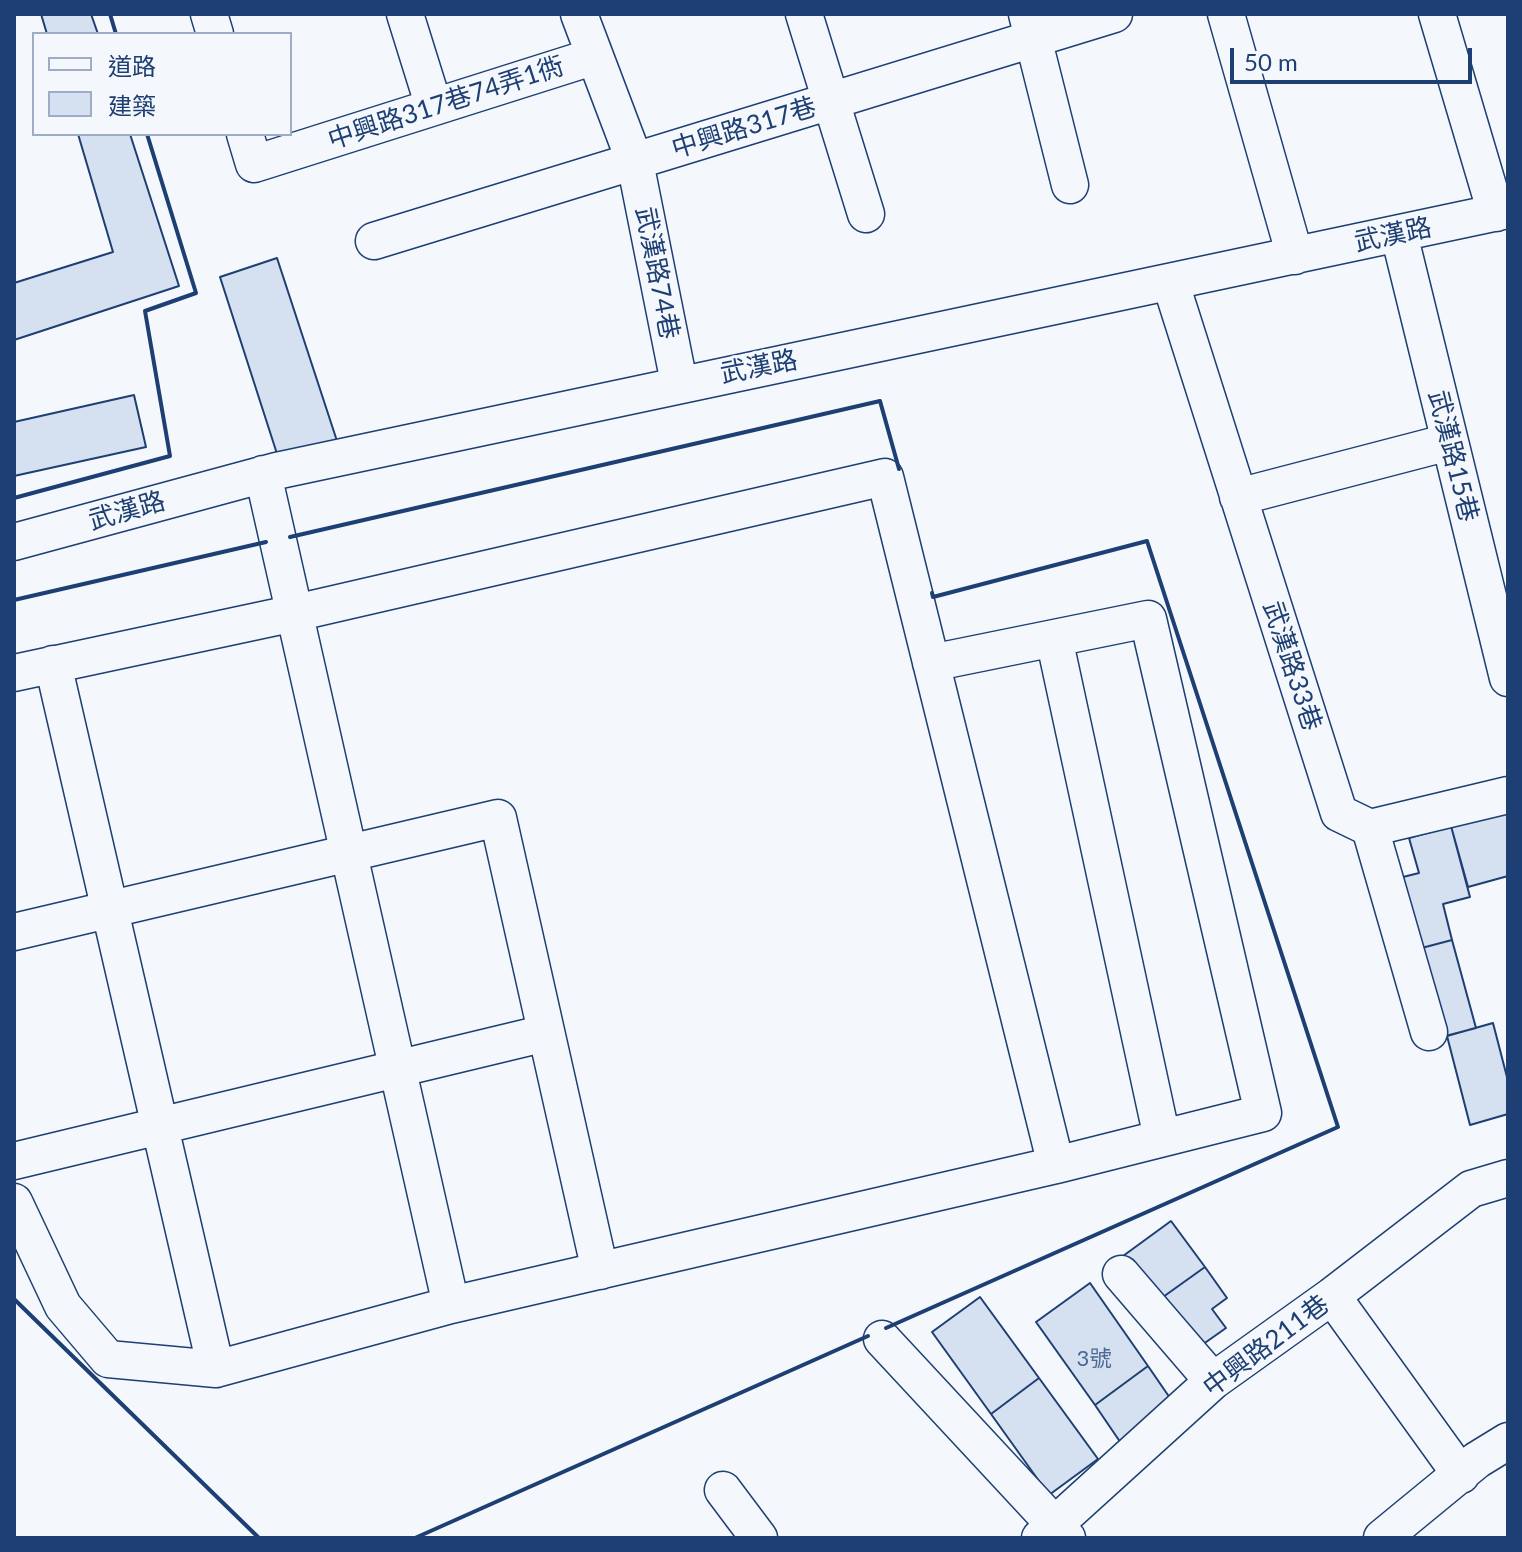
<!DOCTYPE html>
<html>
<head>
<meta charset="utf-8">
<style>
  body { margin:0 }
  #map { position:relative; width:1522px; height:1552px; overflow:hidden; background:#f4f7fb; font-family:Lato,"Noto Sans TC",sans-serif }
  canvas { display:block }
  .frame { position:absolute; inset:0; border:16px solid #1d3f73; pointer-events:none }
  .legend { position:absolute; left:32px; top:32px; width:260px; height:104px; box-sizing:border-box; background:#f4f7fb; border:2px solid #9eadc5; margin:0; padding:10px 14px; list-style:none; font-size:24px; color:#1d3f73 }
  .legend li { display:flex; align-items:center; gap:16px; height:40px }
  .legend b { width:40px; border:2px solid #9eadc5 }
  .scale { position:absolute; left:1230px; top:48px; width:242px; height:36px; box-sizing:border-box; border:4px solid #1d3f73; border-top:0; padding-left:10px; font-size:24px; line-height:28px; white-space:nowrap; color:#1d3f73; -webkit-text-stroke:6px #f4f7fb; paint-order:stroke }
</style>
</head>
<body>
<div id="map">
<canvas width="1522" height="1552"></canvas>
<div class="frame"></div>
<ul class="legend">
<li><b style="height:10px;background:#f4f7fb"></b>道路</li>
<li><b style="height:22px;background:#d5e0f0"></b>建築</li>
</ul>
<div class="scale">50 m</div>
</div>
<script>
const context = document.querySelector('canvas').getContext('2d');
context.lineJoin = 'round';
function fill(path, color) { context.fillStyle = color; context.fill(path, 'evenodd'); }
const shape = rows => new Path2D(rows.map(r => 'M' + r).join(''));
function stroke(path, color, width, dash) { context.strokeStyle = color; context.lineWidth = width; context.lineCap = dash ? 'butt' : 'round'; context.setLineDash(dash || []); context.stroke(path); }
function write(font, color, halo, rows, align = 'center') {
  context.font = font + ' Lato,"Noto Sans TC",sans-serif'; context.lineWidth = 6; context.setLineDash([]); context.textBaseline = 'middle'; context.strokeStyle = halo; context.fillStyle = color; for (const [text, x, y, turn = 0] of rows) {
    context.save(); context.translate(x, y); context.rotate((+turn || 0) * Math.PI / 180); context.textAlign = isNaN(turn) ? turn : align; if (halo) context.strokeText(text, 0, 0); context.fillText(text, 0, 0); context.restore();
  }
}
const building = shape([
  [41,14,91,14,98,34,47,34,41,14],
  [78,134,130,134,179,286,14,340,14,283,113,252,78,134],
  [277,258,337,441,279,460,220,277,277,258],
  [134,395,146,447,14,476,14,422,134,395],
  [1508,811,1508,876,1468,887,1451,826,1508,811],
  [1451,826,1470,897,1443,904,1452,940,1414,950,1395,879,1419,873,1409,838,1451,826],
  [1452,940,1476,1028,1438,1038,1414,950,1452,940],
  [1493,1023,1508,1081,1508,1114,1470,1125,1447,1036,1493,1023],
  [1171,1221,1205,1267,1156,1302,1123,1256,1171,1221],
  [1205,1267,1227,1298,1212,1309,1226,1328,1192,1352,1156,1302,1205,1267],
  [1090,1283,1148,1366,1095,1405,1036,1322,1090,1283],
  [980,1297,1039,1378,991,1414,932,1332,980,1297],
  [1148,1366,1181,1414,1127,1452,1095,1405,1148,1366],
  [1039,1378,1098,1459,1049,1495,991,1414,1039,1378]
]);
fill(building, '#d5e0f0');
stroke(building, '#1d3f73', 2);
const minor = shape([
  [209,14,215,34],
  [405,14,434,107],
  [579,14,635,162,679,383],
  [804,14,866,214],
  [1027,14,1070,185],
  [1226,14,1295,256],
  [1437,14,1496,213],
  [245,134,254,164,592,57],
  [1399,234,1508,678],
  [374,241,1114,14],
  [1171,284,1339,813,1370,828,1429,1032],
  [1238,497,1449,442],
  [14,542,276,471,1508,210],
  [1054,638,1162,1138],
  [931,663,1148,619,1263,1113,1056,1165],
  [53,664,216,1369,451,1305,263,474],
  [14,673,295,613,885,477,1056,1165,451,1305],
  [1370,828,1508,795],
  [14,932,498,818,600,1271],
  [14,1161,546,1033],
  [14,1202,63,1306,108,1359,216,1369],
  [1121,1274,1213,1381],
  [1332,1296,1461,1475],
  [882,1339,1067,1538],
  [723,1490,759,1538],
  [1040,1538,1213,1381,1332,1296,1471,1189,1508,1178],
  [1382,1538,1477,1460,1508,1441]
]);
stroke(minor, '#1d3f73', 39);
stroke(minor, '#f4f7fb', 36);
stroke(shape([
  [110,14,116,34],
  [14,498,170,456,145,311,196,293,147,134],
  [290,537,880,401,899,469],
  [14,600,266,542],
  [14,1299,259,1538],
  [886,1328,1338,1127,1147,541,933,597,932,593],
  [415,1538,868,1336]
]), '#1d3f73', 4);
write('22px', '#4b6792', null, [
  ["3號",1094,1359]
]);
write('26px', '#1d3f73', '#f4f7fb', [
  ["中興路317巷74弄1衖",446,103,-18],
  ["中興路317巷",744,128,-17],
  ["武漢路",1393,235,-12],
  ["武漢路74巷",657,273,79],
  ["武漢路",759,367,-11],
  ["武漢路15巷",1453,456,76],
  ["武漢路",127,511,-16],
  ["武漢路33巷",1292,666,72],
  ["中興路211巷",1266,1346,-37]
]);
</script>
</body>
</html>
